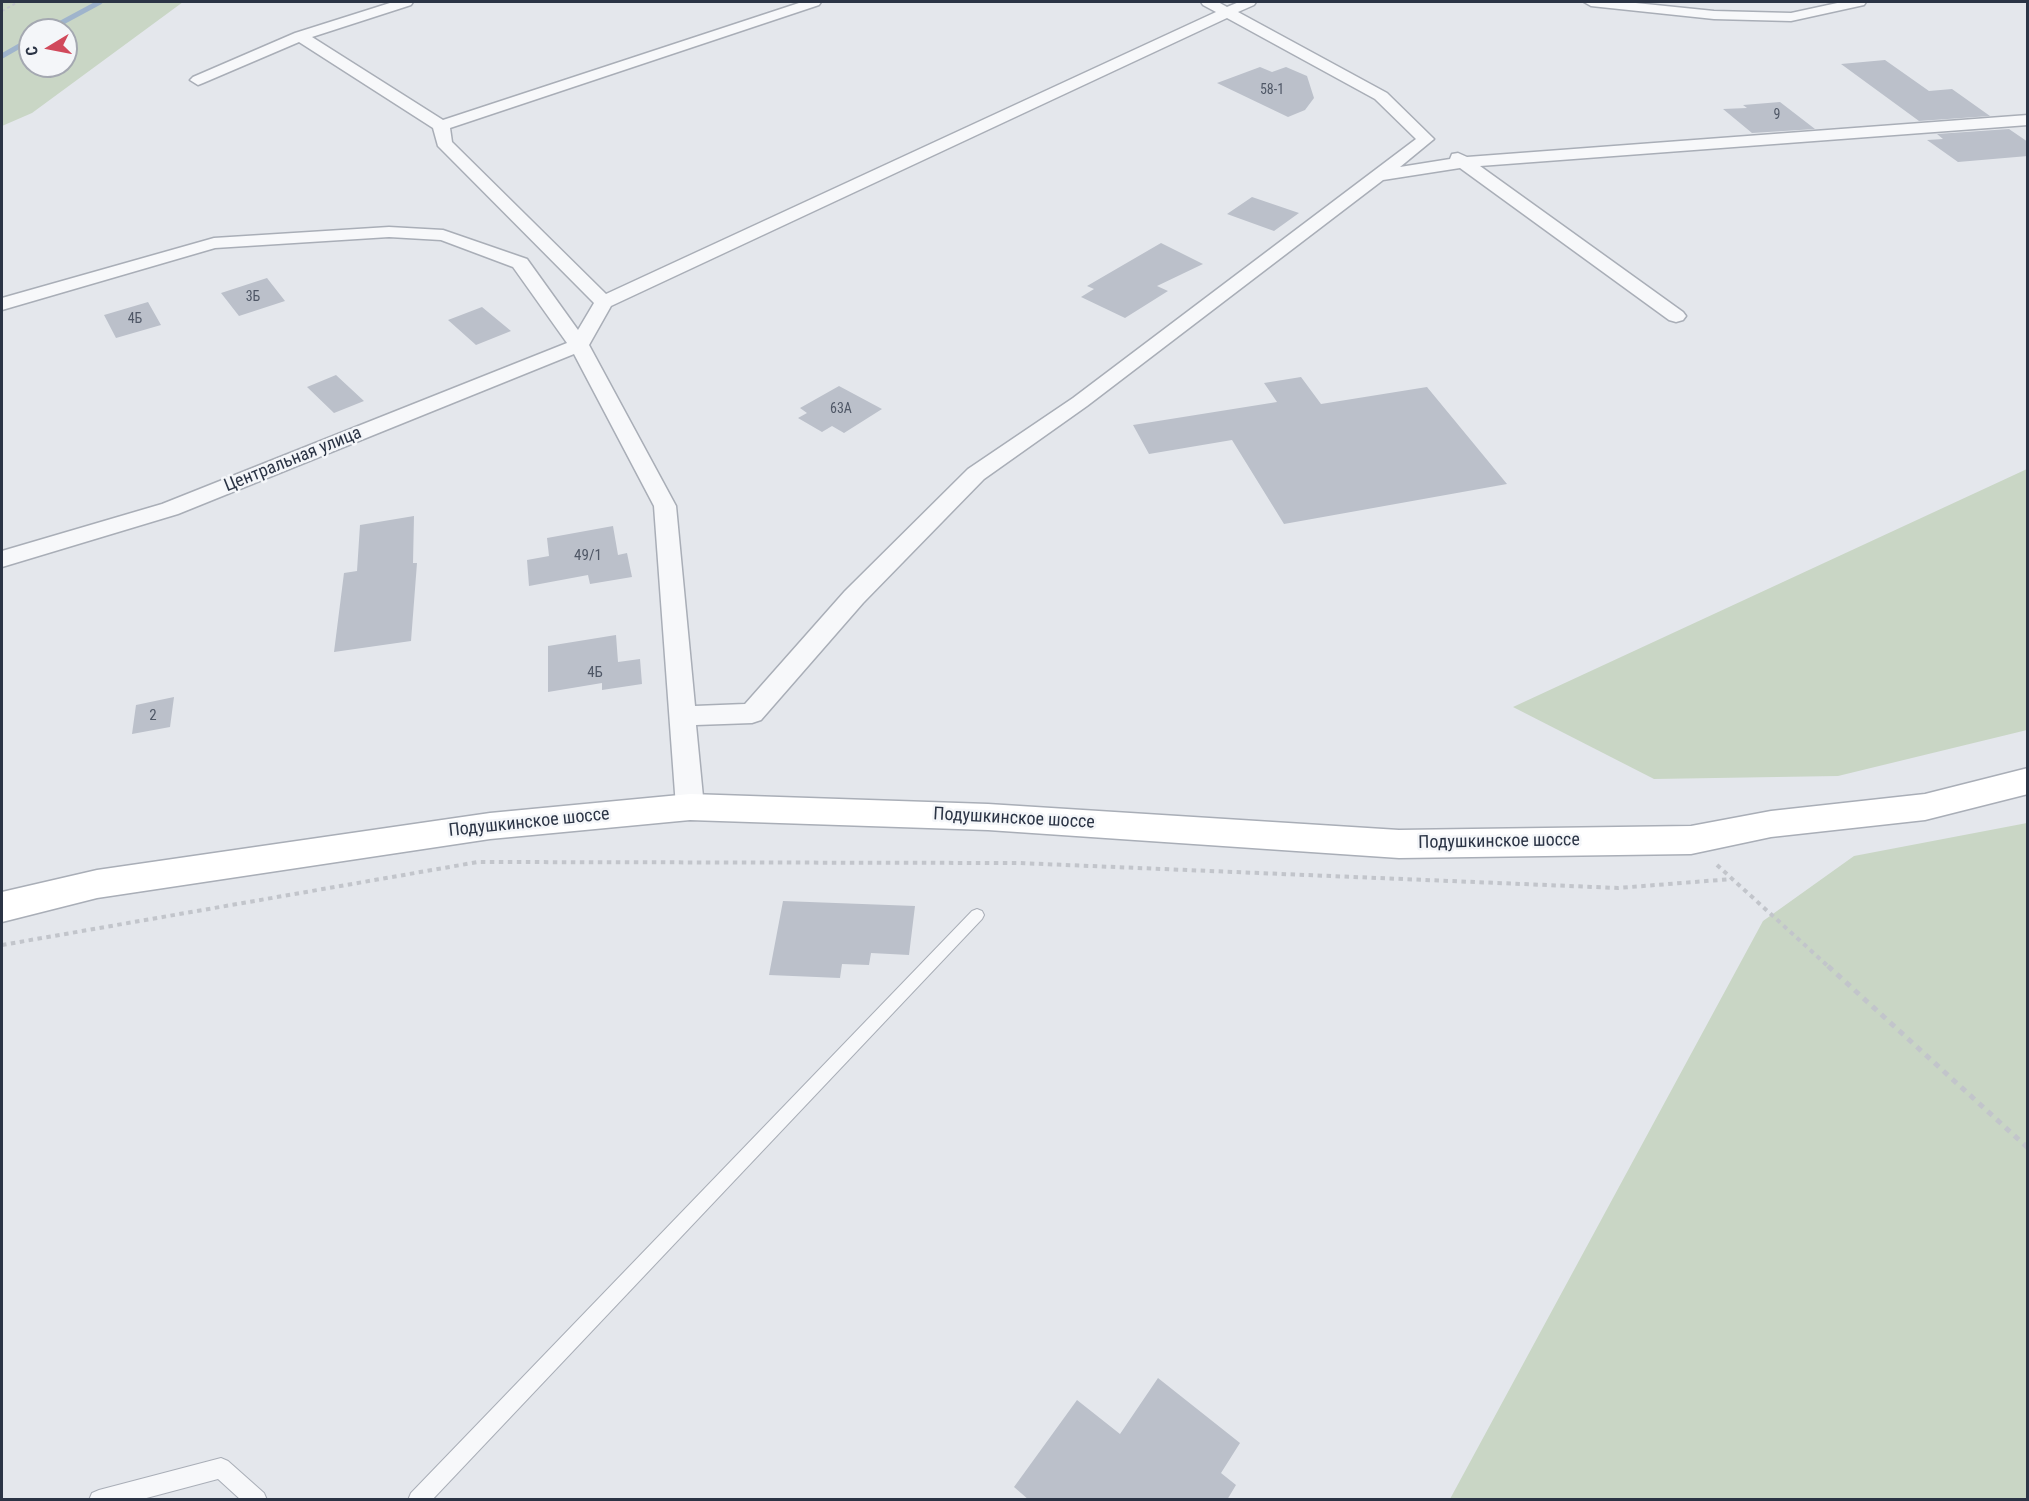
<!DOCTYPE html>
<html>
<head>
<meta charset="utf-8">
<style>
  body { margin:0 }
  #map { position:relative; width:2029px; height:1501px; overflow:hidden; background:#e4e7ec; font-family:"Roboto Condensed",sans-serif }
  canvas { display:block }
  .frame { position:absolute; inset:0; border:3px solid #2b3445; pointer-events:none }
  .north { position:absolute; left:18px; top:18px; width:60px; height:60px; box-sizing:border-box; background:#f4f6f9; border:2px solid #a4a8b1; border-radius:50%; rotate:260deg; font-size:16px; font-weight:700; line-height:24px; text-align:center; color:#2b3445 }
  .north::after { content:''; display:block; margin:auto; width:21px; height:27px; background:#d1495b; clip-path:polygon(50% 0,100% 100%,50% 72%,0 100%) }
</style>
</head>
<body>
<div id="map">
<canvas width="2029" height="1501"></canvas>
<div class="frame"></div>
<div class="north">С</div>
</div>
<script>
const context = document.querySelector('canvas').getContext('2d');
context.lineJoin = 'round';
function fill(path, color) { context.fillStyle = color; context.fill(path, 'evenodd'); }
const shape = rows => new Path2D(rows.map(r => 'M' + r).join(''));
function stroke(path, color, width, dash) { context.strokeStyle = color; context.lineWidth = width; context.lineCap = dash ? 'butt' : 'round'; context.setLineDash(dash || []); context.stroke(path); }
function write(font, color, halo, rows, align = 'center') {
  context.font = font + ' "Roboto Condensed",sans-serif'; context.lineWidth = 5; context.setLineDash([]); context.textBaseline = 'middle'; context.strokeStyle = halo; context.fillStyle = color; for (const [text, x, y, turn = 0] of rows) {
    context.save(); context.translate(x, y); context.rotate((+turn || 0) * Math.PI / 180); context.textAlign = isNaN(turn) ? turn : align; if (halo) context.strokeText(text, 0, 0); context.fillText(text, 0, 0); context.restore();
  }
}
fill(shape([
  [2,2,183,2,32,113,2,126],
  [30,30,66,30,66,66,30,66],
  [2027,469,2027,730,1838,776,1654,779,1513,707],
  [2027,823,2027,1499,1450,1499,1763,921,1854,856]
]), '#c9d6c5');
stroke(shape([
  [48,30,100,2],
  [2,56,30,40]
]), '#9fb4cc', 5);
fill(shape([
  [1885,60,1929,91,1952,89,1990,116,1919,121,1841,64],
  [1260,67,1272,72,1286,67,1307,76,1314,98,1305,110,1288,117,1217,83],
  [1780,102,1815,129,1752,133,1723,109,1747,108,1743,105],
  [2009,129,2028,142,2028,156,1958,162,1927,140,1943,139,1937,134],
  [1252,197,1299,213,1274,231,1227,214],
  [1161,243,1203,264,1157,286,1168,291,1125,318,1081,297,1094,289,1087,286],
  [267,278,285,301,239,316,221,293],
  [148,302,161,325,116,338,104,315],
  [482,307,511,331,476,345,448,320],
  [336,375,364,401,334,413,307,387],
  [1301,377,1321,404,1427,387,1507,484,1284,524,1232,440,1149,454,1133,425,1277,402,1264,383],
  [839,386,882,409,844,433,832,426,822,432,798,418,807,413,800,408],
  [414,516,413,563,417,563,411,641,334,652,344,573,357,571,360,525],
  [613,526,618,555,627,553,632,577,590,584,588,575,529,586,527,560,549,556,547,538],
  [616,635,618,662,640,659,642,684,602,690,602,683,548,692,548,646],
  [174,697,170,727,132,734,136,705],
  [783,901,915,906,909,955,871,953,869,965,842,964,840,978,769,975],
  [1158,1378,1240,1443,1221,1473,1236,1485,1227,1500,1029,1500,1014,1487,1077,1400,1120,1434]
]), '#bbc0ca');
const service = shape([
  [977,909,982,911,984,915,982,919,432,1500,408,1500,411,1493,972,911,977,909],
  [221,1458,228,1461,264,1493,267,1500,241,1500,218,1479,139,1500,89,1500,92,1493,99,1490,221,1458]
]);
const minor = shape([
  [393,2,413,2,411,5,312,37,443,120,802,2,821,2,819,5,450,128,452,142,606,294,1216,12,1203,5,1201,2,1218,2,1227,7,1239,2,1256,2,1254,5,1238,12,1387,93,1434,139,1400,167,1450,159,1452,154,1458,153,1467,157,2028,115,2028,125,1480,166,1683,312,1686,316,1683,320,1676,322,1669,320,1460,168,1383,180,1087,406,984,479,863,603,761,720,752,723,696,725,704,807,700,815,690,818,680,815,676,807,654,506,574,354,178,514,2,567,2,551,162,504,567,343,513,267,441,240,389,237,215,248,2,310,2,298,214,238,389,227,443,230,527,259,578,330,594,303,438,146,433,128,299,42,203,83,198,85,190,80,193,77,295,33,393,2],
  [1227,18,1375,99,1416,139,1073,398,968,469,845,591,745,704,695,706,676,506,589,345,611,306,1227,18],
  [1584,2,1626,2,1714,11,1791,13,1842,2,1866,2,1864,5,1791,21,1714,19,1591,6,1584,2]
]);
const secondary = shape([
  [2028,768,2028,794,1925,820,1771,837,1691,854,1399,858,988,830,690,820,490,839,97,898,2,922,2,892,97,870,490,813,690,794,988,804,1399,830,1691,826,1771,811,1925,794,2028,768]
]);
stroke(service, '#a9aeb7', 2);
stroke(minor, '#a9aeb7', 3);
stroke(secondary, '#a9aeb7', 3);
stroke(shape([
  [2,11,18,2]
]), '#c2c5cb', 2, [3, 3]);
stroke(shape([
  [1717,865,1830,968],
  [2,945,478,862,1019,863,1618,888,1732,879]
]), '#c2c5cb', 4, [4.5, 4.5]);
stroke(shape([
  [1828,966,2028,1148]
]), '#c2c5cb', 5, [6, 6]);
fill(service, '#f7f8fa');
fill(minor, '#f7f8fa');
fill(secondary, '#fff');
write('14px', '#4f5766', null, [
  ["58-1",1272,90],
  ["9",1777,115],
  ["3Б",253,297],
  ["4Б",135,319],
  ["63А",841,409]
]);
write('15px', '#4f5766', null, [
  ["49/1",588,556],
  ["4Б",595,673],
  ["2",153,716]
]);
write('18px', '#2b3445', '#f4f6f9', [
  ["Центральная улица",293,460,-22],
  ["Подушкинское шоссе",1014,819,3],
  ["Подушкинское шоссе",529,823,-6],
  ["Подушкинское шоссе",1499,842,-1]
]);
</script>
</body>
</html>
